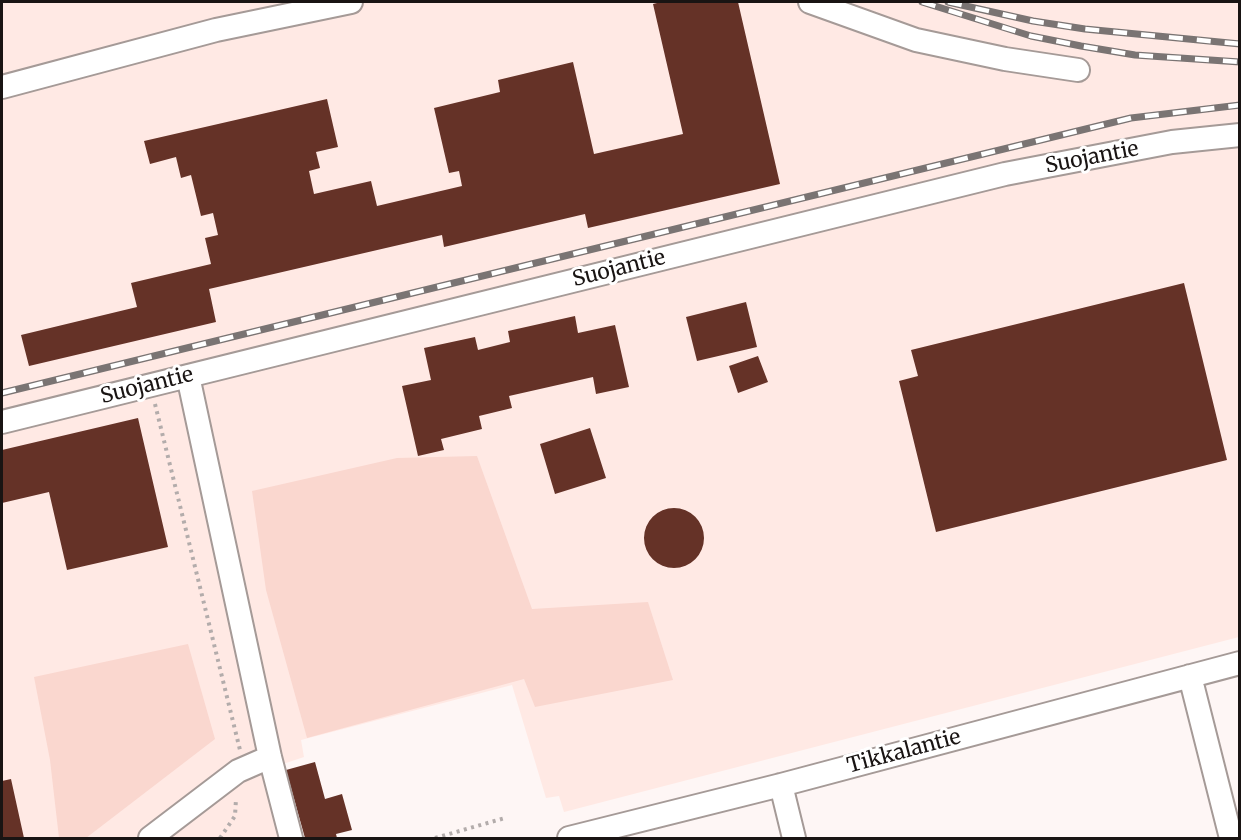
<!DOCTYPE html>
<html>
<head>
<meta charset="utf-8">
<style>
  body { margin:0 }
  #map { position:relative; width:1241px; height:840px; overflow:hidden; background:#fef6f5; font-family:Merriweather,serif }
  canvas { display:block }
  .frame { position:absolute; inset:0; border:3px solid #191413; pointer-events:none }
</style>
</head>
<body>
<div id="map">
<canvas width="1241" height="840"></canvas>
<div class="frame"></div>
</div>
<script>
const context = document.querySelector('canvas').getContext('2d');
context.lineJoin = 'round';
function fill(path, color) { context.fillStyle = color; context.fill(path, 'evenodd'); }
const shape = rows => new Path2D(rows.map(r => 'M' + r).join(''));
function stroke(path, color, width, dash) { context.strokeStyle = color; context.lineWidth = width; context.lineCap = dash ? 'butt' : 'round'; context.setLineDash(dash || []); context.stroke(path); }
function write(font, color, halo, rows, align = 'center') {
  context.font = font + ' Merriweather,serif'; context.lineWidth = 6; context.setLineDash([]); context.textBaseline = 'middle'; context.strokeStyle = halo; context.fillStyle = color; for (const [text, x, y, turn = 0] of rows) {
    context.save(); context.translate(x, y); context.rotate((+turn || 0) * Math.PI / 180); context.textAlign = isNaN(turn) ? turn : align; if (halo) context.strokeText(text, 0, 0); context.fillText(text, 0, 0); context.restore();
  }
}
fill(shape([
  [2,2,1239,2,1239,637,564,812,559,796,546,798,512,685,301,740,304,757,280,765,283,838,2,838]
]), '#ffe9e4');
fill(shape([
  [477,456,532,609,648,602,673,680,535,707,524,679,307,738,266,590,252,491,397,458],
  [188,644,215,739,86,838,59,838,50,760,34,677]
]), '#fad7cf');
fill(shape([
  [661,2,738,2,780,184,588,228,585,214,444,247,442,235,209,289,216,322,29,366,21,335,137,307,131,283,211,264,205,238,218,235,213,213,201,216,191,175,181,178,176,157,150,164,144,141,327,99,338,147,316,152,320,168,309,171,314,194,371,181,377,206,462,186,459,171,449,173,434,108,500,92,498,80,573,62,594,154,683,134,653,4],
  [1184,283,1227,460,936,532,899,381,918,376,911,350],
  [746,302,757,347,697,361,686,317],
  [575,316,578,333,615,325,629,387,596,394,593,377,509,396,512,408,479,416,482,429,441,439,444,450,418,456,402,386,431,380,424,348,475,337,478,350,510,342,508,331],
  [758,356,768,382,738,393,729,366],
  [138,418,168,547,67,570,49,492,2,503,2,450],
  [590,428,606,478,555,494,540,444],
  '644 538a30 30 0 1 1 60 0a30 30 0 1 1-60 0Z',
  [315,762,325,799,342,794,352,830,336,834,337,838,305,838,286,770],
  [11,779,24,838,2,838,2,781]
]), '#653227');
const minor = shape([
  [810,2,916,40,1005,59,1078,70],
  [2,87,216,30,351,2],
  [188,376,270,757,291,838],
  [2,422,1005,174,1172,142,1240,135],
  [1190,676,1231,838],
  [781,785,794,838],
  [150,838,238,771,270,757],
  [569,838,781,785,1240,663]
]);
stroke(minor, '#a59a97', 26);
stroke(shape([
  [155,404,240,750],
  [220,838,235,816,236,799],
  [435,838,505,818]
]), '#b3acab', 4, [3, 4.5]);
stroke(minor, '#fff', 22);
const rail = shape([
  [922,2,1031,36,1081,46,1135,55,1240,62],
  [948,2,1033,21,1085,29,1240,44],
  [2,393,1131,118,1240,105]
]);
stroke(rail, '#7a7473', 7);
stroke(rail, '#fff', 4.5, [14]);
write('21px', '#191413', '#fff', [
  ["Suojantie",1092,158,-11],
  ["Suojantie",619,269,-14],
  ["Suojantie",147,386,-14],
  ["Tikkalantie",904,752,-15]
]);
</script>
</body>
</html>
